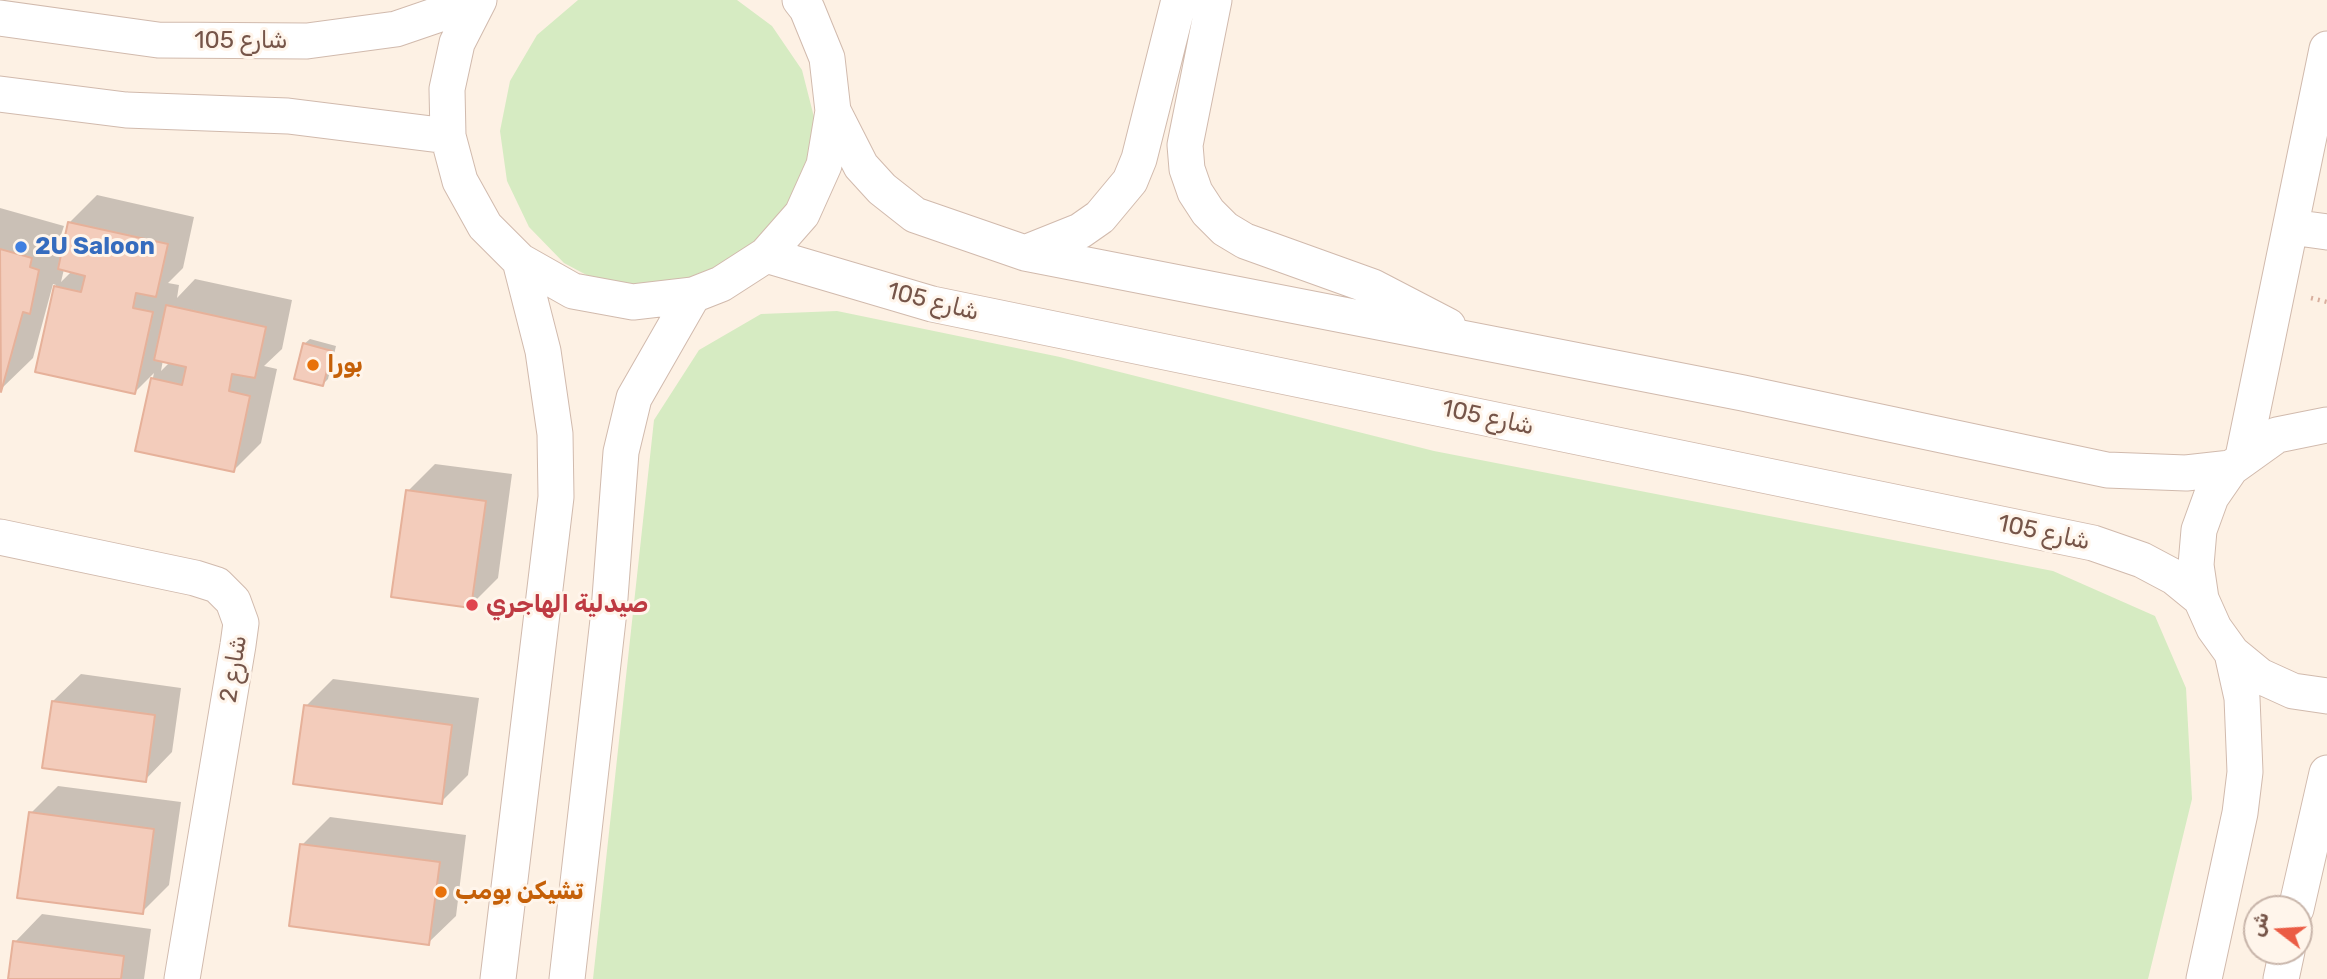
<!DOCTYPE html>
<html>
<head>
<meta charset="utf-8">
<style>
  body { margin:0 }
  #map { position:relative; width:2327px; height:979px; overflow:hidden; background:#fdf1e4; font-family:Rubik,Vazirmatn,sans-serif }
  canvas { display:block }
  .north { position:absolute; left:2243px; top:895px; width:70px; height:70px; box-sizing:border-box; background:#fff5eb; border:2px solid #c8b5aa; border-radius:50%; rotate:287deg; font-size:19px; font-weight:700; line-height:28px; text-align:center; color:#765549 }
  .north::after { content:''; display:block; margin:auto; width:24px; height:32px; background:#eb5c45; clip-path:polygon(50% 0,100% 100%,50% 72%,0 100%) }
</style>
</head>
<body>
<div id="map">
<canvas width="2327" height="979"></canvas>
<div class="north">ش</div>
</div>
<script>
const context = document.querySelector('canvas').getContext('2d');
context.lineJoin = 'round';
function fill(path, color) { context.fillStyle = color; context.fill(path, 'evenodd'); }
const shape = rows => new Path2D(rows.map(r => 'M' + r).join(''));
function stroke(path, color, width, dash) { context.strokeStyle = color; context.lineWidth = width; context.lineCap = dash ? 'butt' : 'round'; context.setLineDash(dash || []); context.stroke(path); }
function write(font, color, halo, rows, align = 'center') {
  context.font = font + ' Rubik,Vazirmatn,sans-serif'; context.lineWidth = 6; context.setLineDash([]); context.textBaseline = 'middle'; context.strokeStyle = halo; context.fillStyle = color; for (const [text, x, y, turn = 0] of rows) {
    context.save(); context.translate(x, y); context.rotate((+turn || 0) * Math.PI / 180); context.textAlign = isNaN(turn) ? turn : align; if (halo) context.strokeText(text, 0, 0); context.fillText(text, 0, 0); context.restore();
  }
}
fill(shape([
  [578,0,737,0,772,26,802,70,815,121,811,174,790,223,709,286,609,287,564,263,529,227,507,181,500,131,510,81,537,35],
  [837,311,1060,357,1434,451,2053,571,2155,616,2186,688,2192,799,2148,979,593,979,654,420,699,350,761,314]
]), '#d6ebc2');
fill(shape([
  [97,195,194,217,183,268,168,283,179,285,177,298,195,279,292,300,282,349,264,366,277,369,261,443,233,471,137,450,154,373,135,392,37,371,56,285,53,284,33,358,0,390,0,208,64,226,61,235,66,237,69,223],
  [64,269,72,271,61,282],
  [163,360,170,362,161,371],
  [310,339,336,346,328,379,323,384,304,344],
  [435,464,512,474,498,578,470,606,408,491],
  [81,674,181,688,172,752,145,780,53,701],
  [333,679,479,698,468,775,441,802,306,706],
  [58,786,181,802,169,885,142,912,31,813],
  [330,817,466,835,456,916,428,943,302,845],
  [42,914,151,929,144,979,10,979,15,942]
]), '#0003');
const building = shape([
  [68,222,168,244,156,297,136,293,133,308,153,312,135,394,35,372,54,286,81,292,85,276,58,269,68,222],
  [0,249,32,258,30,267,39,270,30,314,23,312,1,392,0,249],
  [166,305,266,327,255,378,232,374,229,391,250,396,234,472,135,451,151,378,182,385,186,367,154,360,166,305],
  [303,343,332,351,323,386,294,379,303,343],
  [406,490,486,501,471,608,391,597,406,490],
  [52,701,155,715,146,782,42,768,52,701],
  [304,705,452,725,442,804,293,784,304,705],
  [29,812,154,829,143,914,17,898,29,812],
  [300,844,440,862,429,945,289,926,300,844],
  [13,941,124,956,121,979,8,979,13,941]
]);
fill(building, '#f3ccbb');
stroke(building, '#e6b19a', 2);
const minor = shape([
  [479,0,457,43,447,89,448,136,460,181,485,226,520,261,573,291,633,302,693,295,721,284,766,255,802,214,824,165,833,111,827,58,807,9,800,0],
  [1214,0,1185,145,1187,169,1195,192,1208,212,1225,229,1245,241,1373,287,1448,326],
  [0,18,158,40,307,41,396,29,478,1],
  [0,94,126,110,288,116,448,136],
  [833,111,861,166,882,189,915,215,1025,253,1743,393,2107,470,2186,473,2231,468],
  [2291,227,2327,232],
  [1025,253,1080,231,1100,217,1130,181,1139,159,1179,0],
  [766,255,932,304,2093,543,2142,560,2174,577,2201,599],
  [2327,425,2277,435,2231,468,2211,497,2199,530,2196,565,2201,599,2214,628,2232,653,2260,676,2293,691,2327,696],
  [2243,457,2327,49],
  [0,537,195,578,217,585,233,601,241,623,238,645,182,979],
  [2296,909,2327,773],
  [498,979,556,497,555,434,543,351,520,261],
  [567,979,609,611,621,452,634,398,693,295],
  [2204,979,2240,813,2245,772,2242,698,2232,653],
  [2281,979,2287,951]
]);
stroke(minor, '#d1baad', 37);
stroke(shape([
  [2311,298,2327,302]
]), '#d8af9e', 4.5, [2, 5]);
stroke(minor, '#fff', 35);
for (const [x, y, r, color] of [
  [21,247,7,"#3f7fe0"],
  [313,365,7,"#e8710a"],
  [472,605,7,"#e0444e"],
  [441,892,7,"#e8710a"]
]) { const dot = new Path2D(); dot.arc(x, y, r, 0, 2 * Math.PI); context.fillStyle = color; context.fill(dot); stroke(dot, '#fff5eb', 2.5); }
write('24px', '#765549', '#fff5eb', [
  ["شارع 105",241,41],
  ["شارع 105",933,302,14],
  ["شارع 105",1488,418,12],
  ["شارع 105",2044,533,12],
  ["شارع 2",234,669,-81]
]);
write('bold 24px', '#366cbe', '#fff5eb', [
  ["2U Saloon",35,247]
], 'left');
write('bold 24px', '#c56008', '#fff5eb', [
  ["بورا",327,365],
  ["تشيكن بومب",455,892]
], 'left');
write('bold 24px', '#be3a42', '#fff5eb', [
  ["صيدلية الهاجري",486,605]
], 'left');
</script>
</body>
</html>
